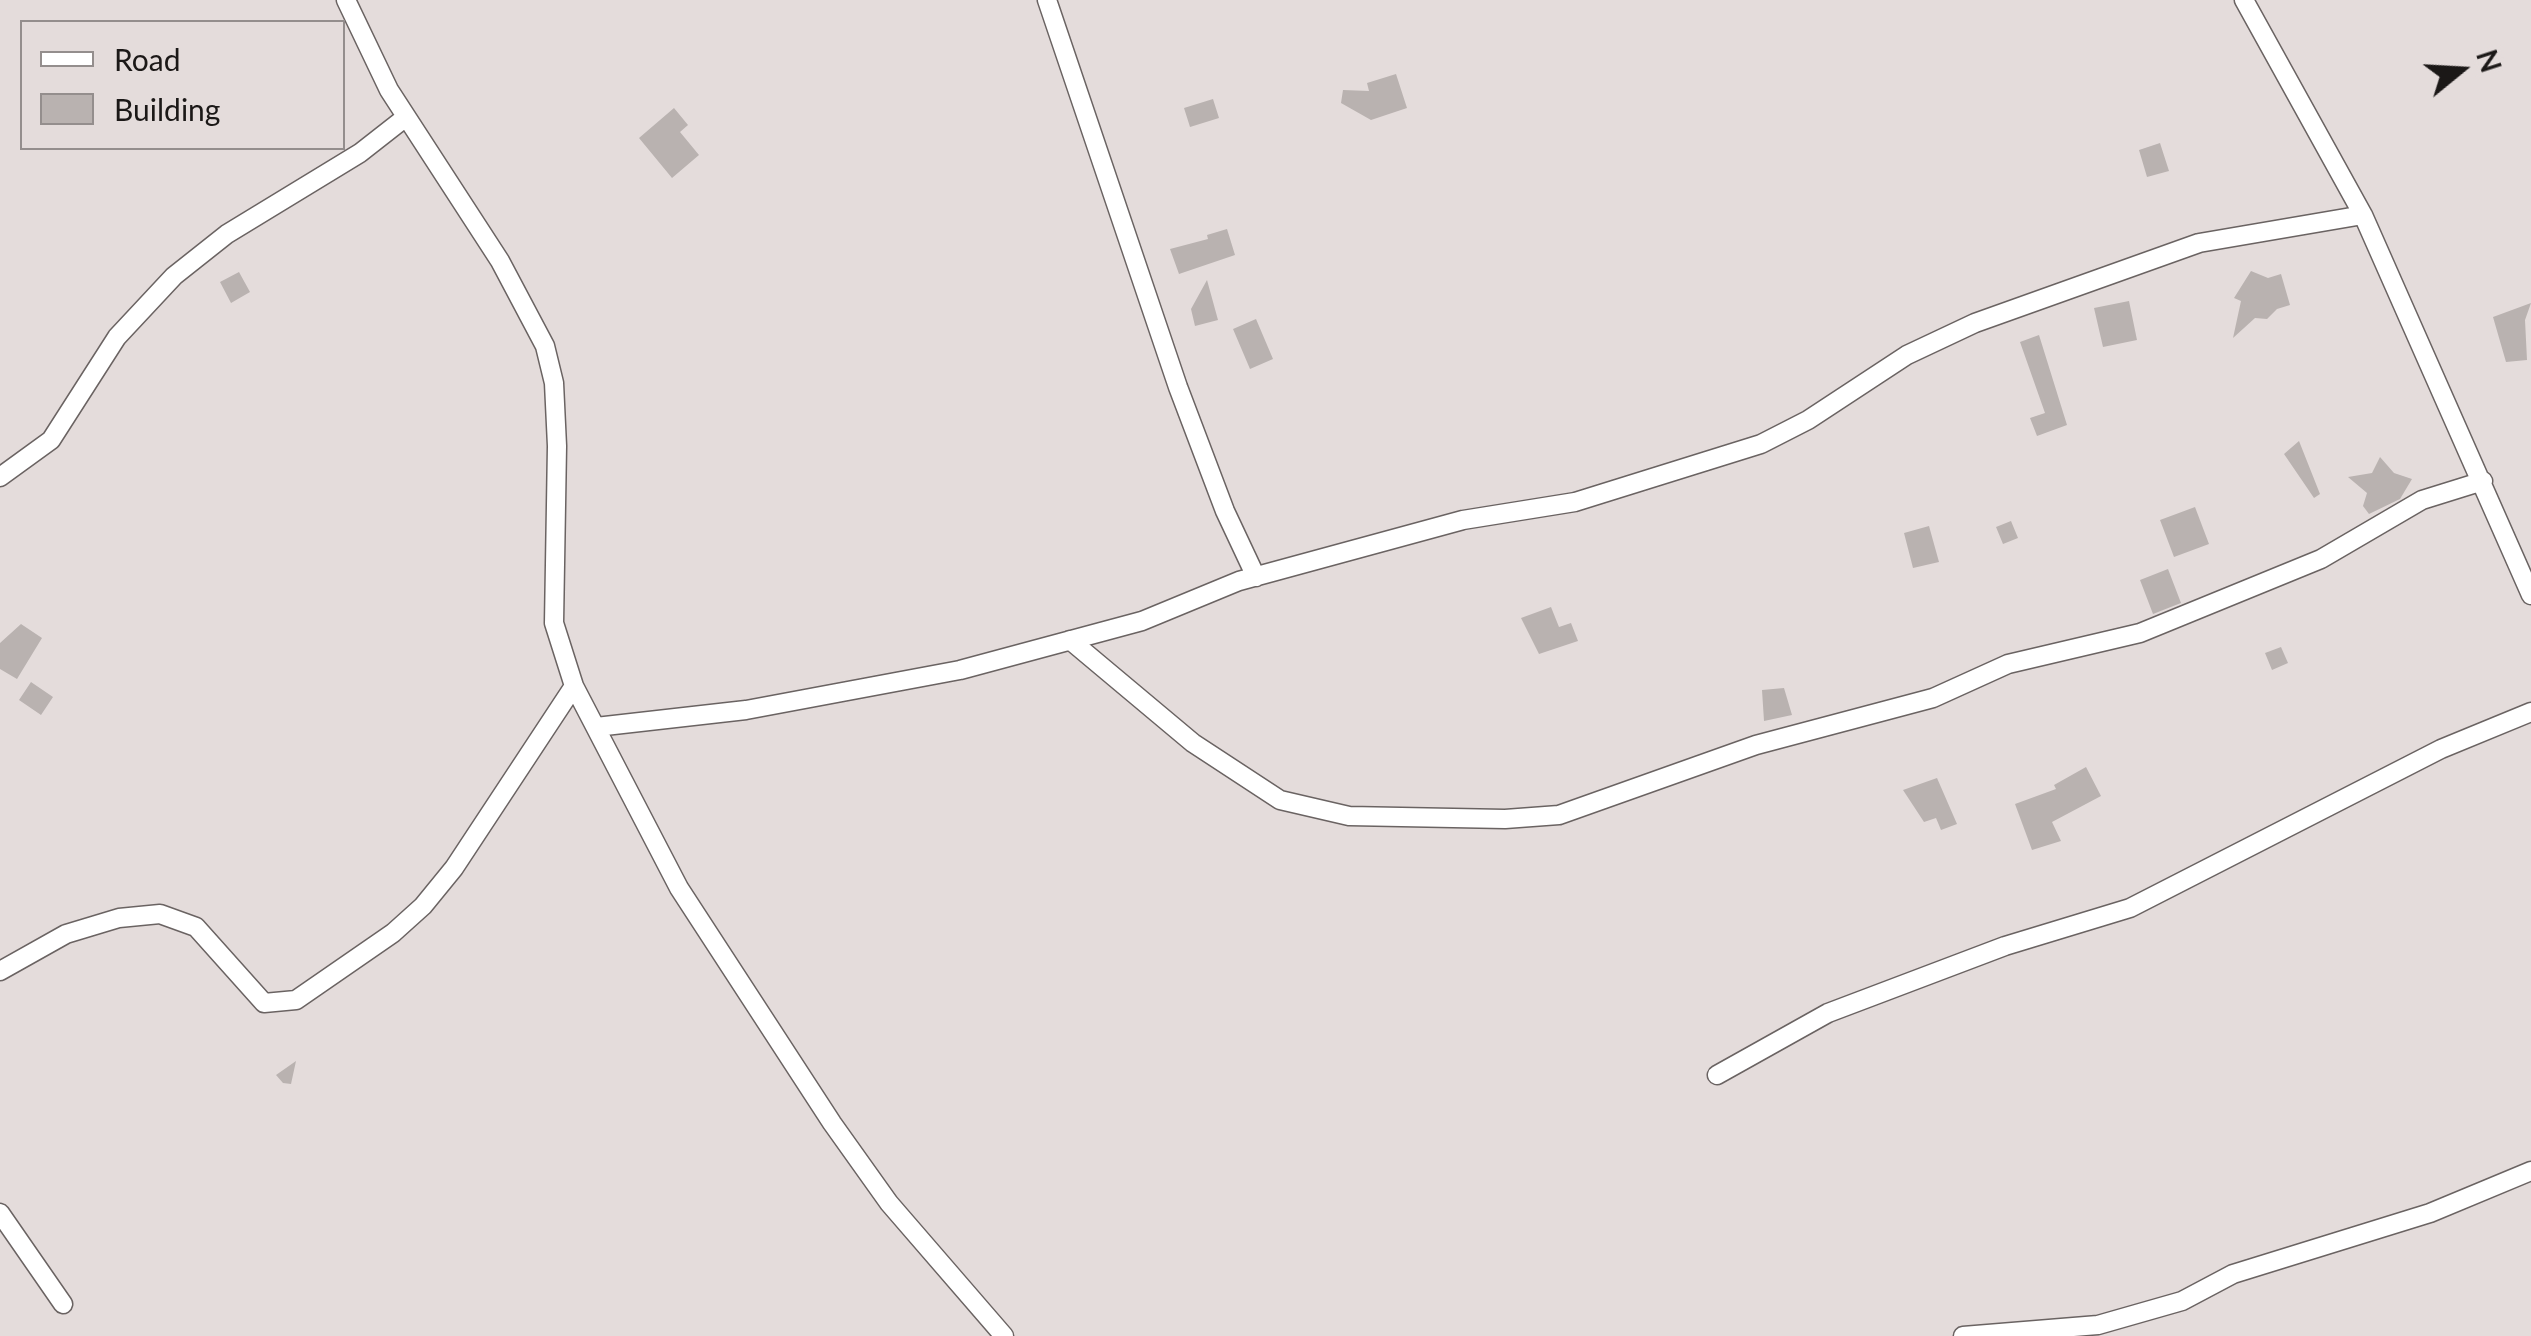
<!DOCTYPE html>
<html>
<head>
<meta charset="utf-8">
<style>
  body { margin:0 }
  #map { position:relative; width:2531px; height:1336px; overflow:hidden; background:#e4dcdb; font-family:Lato,sans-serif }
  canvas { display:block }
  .legend { position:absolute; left:20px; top:20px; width:325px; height:130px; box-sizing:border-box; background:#e4dcdb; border:2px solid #948e8d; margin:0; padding:12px 18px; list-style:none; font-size:30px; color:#1b1817 }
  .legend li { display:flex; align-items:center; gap:20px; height:50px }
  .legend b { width:50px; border:2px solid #948e8d }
  .north { position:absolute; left:2411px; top:20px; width:100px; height:100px; -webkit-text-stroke:8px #e4dcdb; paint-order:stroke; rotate:72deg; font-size:28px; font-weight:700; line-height:40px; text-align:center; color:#1b1817 }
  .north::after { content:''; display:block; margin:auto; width:35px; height:45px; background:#1b1817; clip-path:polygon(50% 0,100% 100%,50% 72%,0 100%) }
</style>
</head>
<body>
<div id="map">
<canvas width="2531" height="1336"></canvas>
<ul class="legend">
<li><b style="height:12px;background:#fff"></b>Road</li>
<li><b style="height:28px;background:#b9b2b0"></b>Building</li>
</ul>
<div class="north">N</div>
</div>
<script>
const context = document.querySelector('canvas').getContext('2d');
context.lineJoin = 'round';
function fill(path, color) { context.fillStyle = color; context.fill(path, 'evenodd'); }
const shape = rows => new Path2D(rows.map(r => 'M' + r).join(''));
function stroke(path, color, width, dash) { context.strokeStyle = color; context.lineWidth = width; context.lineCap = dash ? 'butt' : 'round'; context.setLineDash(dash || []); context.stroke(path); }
fill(shape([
  [1396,74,1407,108,1371,120,1341,103,1343,90,1369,91,1367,83],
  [1213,99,1219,118,1190,127,1184,108],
  [674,108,688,125,680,132,699,155,672,178,639,138],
  [2160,143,2169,171,2147,177,2139,150],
  [1227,229,1235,255,1179,274,1170,249,1208,239,1207,235],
  [2251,271,2268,278,2281,274,2290,305,2277,309,2267,319,2255,318,2233,338,2241,301,2234,298],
  [239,272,250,292,231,303,220,282],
  [1207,280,1218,320,1195,326,1191,309],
  [2129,301,2137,340,2103,347,2094,308],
  [2531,303,2525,320,2527,360,2506,362,2493,317],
  [1256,319,1273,359,1250,369,1233,329],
  [2039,335,2067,425,2037,436,2030,418,2045,413,2020,342],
  [2299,441,2320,494,2314,498,2284,454],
  [2380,457,2394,473,2412,479,2400,499,2369,514,2363,506,2367,493,2348,477,2372,473],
  [2195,507,2209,544,2174,557,2160,520],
  [2011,521,2018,538,2003,544,1996,527],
  [1929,526,1939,562,1913,568,1904,533],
  [2168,569,2181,603,2153,614,2140,580],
  [1551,607,1559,627,1571,623,1578,641,1539,654,1521,618],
  [21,624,42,638,17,679,0,669,0,643],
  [2281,647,2288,663,2272,670,2265,653],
  [31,682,53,697,41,715,19,700],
  [1784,688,1792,715,1764,721,1762,690],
  [2086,767,2101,796,2052,822,2061,841,2032,850,2015,804,2056,789,2054,785],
  [1937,778,1957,824,1941,830,1936,818,1924,822,1903,790],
  [296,1061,291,1084,283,1083,276,1075]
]), '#b9b2b0');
const minor = shape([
  [346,0,389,90,500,261,545,346,554,383,557,446,554,623,574,686,679,888,832,1123,889,1203,1004,1336],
  [1047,0,1178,387,1225,511,1256,577],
  [2244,0,2363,215,2531,595],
  [0,477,51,440,117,337,174,276,227,234,360,153,406,117],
  [1070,640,1193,743,1280,800,1349,816,1505,819,1559,815,1756,745,1933,698,2008,664,2140,633,2321,559,2422,500,2483,481],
  [596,727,746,710,960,670,1142,621,1239,581,1463,520,1575,502,1761,444,1808,420,1907,355,1975,323,2199,243,2363,215],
  [0,971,66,934,119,918,160,914,196,927,264,1003,296,1000,393,933,423,906,454,868,574,686],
  [1717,1075,1828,1013,2005,946,2130,908,2441,749,2531,712],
  [0,1213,63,1304],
  [1963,1336,2098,1325,2182,1301,2233,1274,2430,1213,2531,1171]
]);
stroke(minor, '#6a6362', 21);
stroke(minor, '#fff', 18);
</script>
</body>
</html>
